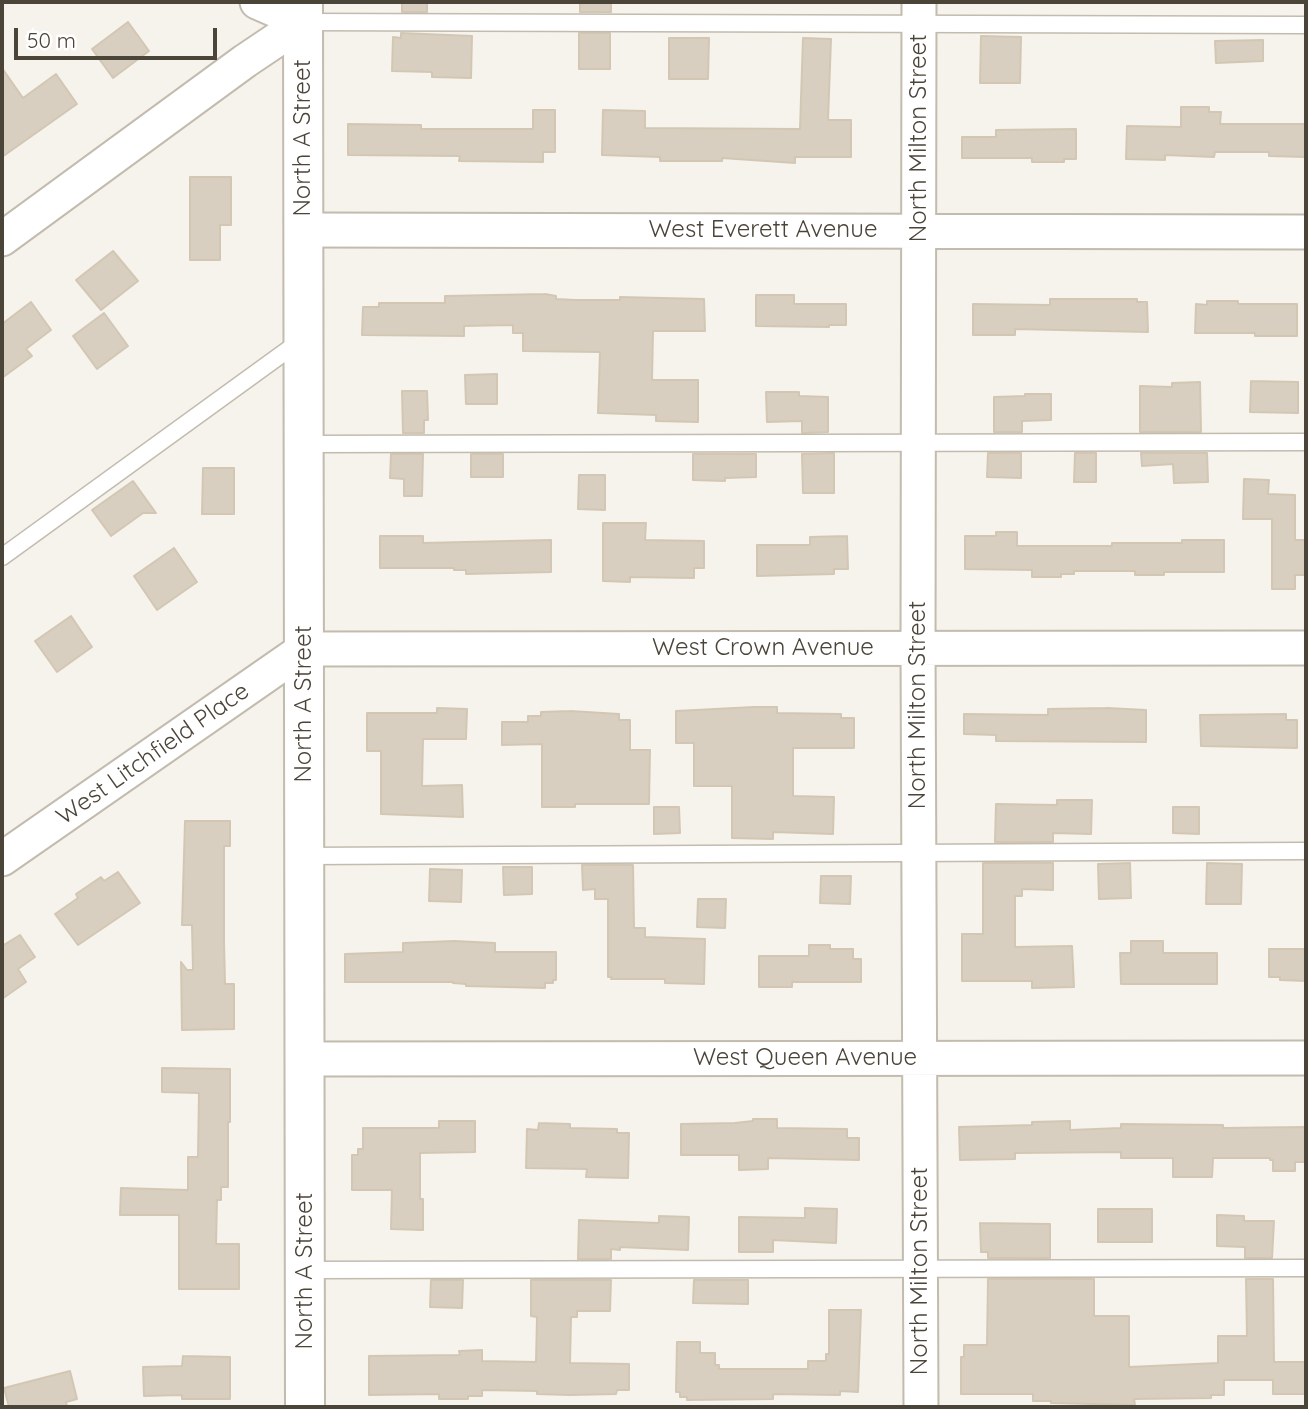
<!DOCTYPE html>
<html>
<head>
<meta charset="utf-8">
<style>
  body { margin:0 }
  #map { position:relative; width:1308px; height:1409px; overflow:hidden; background:#f6f3ec; font-family:Quicksand,sans-serif }
  canvas { display:block }
  .frame { position:absolute; inset:0; border:4px solid #4b4439; pointer-events:none }
  .scale { position:absolute; left:14px; top:28px; width:203px; height:32px; box-sizing:border-box; border:4px solid #4b4439; border-top:0; padding-left:9px; font-size:21px; line-height:24px; white-space:nowrap; color:#4b4439; -webkit-text-stroke:5px #fff; paint-order:stroke }
</style>
</head>
<body>
<div id="map">
<canvas width="1308" height="1409"></canvas>
<div class="frame"></div>
<div class="scale">50 m</div>
</div>
<script>
const context = document.querySelector('canvas').getContext('2d');
context.lineJoin = 'round';
function fill(path, color) { context.fillStyle = color; context.fill(path, 'evenodd'); }
const shape = rows => new Path2D(rows.map(r => 'M' + r).join(''));
function stroke(path, color, width, dash) { context.strokeStyle = color; context.lineWidth = width; context.lineCap = dash ? 'butt' : 'round'; context.setLineDash(dash || []); context.stroke(path); }
function write(font, color, halo, rows, align = 'center') {
  context.font = font + ' Quicksand,sans-serif'; context.lineWidth = 6; context.setLineDash([]); context.textBaseline = 'middle'; context.strokeStyle = halo; context.fillStyle = color; for (const [text, x, y, turn = 0] of rows) {
    context.save(); context.translate(x, y); context.rotate((+turn || 0) * Math.PI / 180); context.textAlign = isNaN(turn) ? turn : align; if (halo) context.strokeText(text, 0, 0); context.fillText(text, 0, 0); context.restore();
  }
}
const building = shape([
  [402,2,427,2,427,12,402,12,402,2],
  [580,2,611,2,611,12,580,12,580,2],
  [128,22,149,51,113,78,92,49,128,22],
  [401,33,472,36,471,78,432,77,432,72,392,71,393,37,401,38,401,33],
  [579,33,610,33,610,69,579,69,579,33],
  [981,36,1021,37,1020,83,980,83,981,36],
  [669,38,709,38,708,79,669,79,669,38],
  [803,38,831,39,828,120,851,120,851,157,795,157,795,163,722,158,722,161,660,161,660,157,602,155,603,110,645,111,645,128,800,129,803,38],
  [1263,40,1263,61,1216,63,1215,41,1263,40],
  [2,68,23,98,56,74,77,104,2,157,2,68],
  [1181,107,1209,107,1209,112,1221,112,1220,124,1306,124,1306,157,1269,156,1269,152,1215,152,1214,157,1165,155,1165,160,1126,159,1127,126,1181,127,1181,107],
  [533,110,555,110,555,152,543,152,543,162,459,161,460,156,348,155,348,124,421,125,421,129,533,129,533,110],
  [1076,129,1076,159,1064,159,1064,162,1032,162,1032,158,962,158,962,137,996,137,996,130,1076,129],
  [190,177,231,177,231,225,220,225,220,260,190,260,190,177],
  [113,251,138,281,101,310,76,280,113,251],
  [545,294,556,296,556,299,575,300,620,300,620,297,704,299,705,331,653,331,652,380,698,380,698,422,656,421,656,415,598,413,600,352,523,351,523,333,513,333,513,325,464,326,464,336,362,335,363,307,379,307,379,303,445,303,445,296,545,294],
  [756,295,794,295,794,304,846,304,846,325,829,325,829,327,756,326,756,295],
  [1050,299,1137,299,1137,302,1147,302,1148,332,1015,329,1015,335,973,335,973,304,1050,305,1050,299],
  [1207,301,1238,301,1238,304,1297,304,1297,336,1255,336,1255,333,1195,333,1196,304,1207,305,1207,301],
  [31,302,51,330,26,349,32,356,2,378,2,324,31,302],
  [104,313,128,346,97,369,73,336,104,313],
  [497,374,497,404,466,404,465,375,497,374],
  [1251,381,1298,382,1298,413,1250,412,1251,381],
  [1200,382,1201,432,1140,432,1140,386,1172,387,1172,383,1200,382],
  [402,391,427,391,428,420,424,420,424,433,403,433,402,391],
  [766,392,799,392,799,396,828,397,828,432,802,433,802,421,767,422,766,392],
  [1025,394,1051,394,1051,420,1022,421,1022,432,994,432,994,397,1025,396,1025,394],
  [834,453,834,493,803,493,802,454,834,453],
  [988,453,1021,453,1021,478,987,477,988,453],
  [1075,453,1096,453,1096,482,1074,482,1075,453],
  [1141,453,1207,453,1208,482,1174,483,1173,464,1142,466,1141,453],
  [391,454,423,454,422,496,404,496,404,479,390,478,391,454],
  [471,454,503,454,503,477,471,477,471,454],
  [693,454,756,454,756,477,725,478,725,481,693,480,693,454],
  [203,468,234,468,234,514,202,514,203,468],
  [579,475,605,475,605,510,578,509,579,475],
  [1244,479,1269,480,1268,494,1295,495,1295,540,1306,540,1306,575,1295,575,1295,589,1272,589,1272,519,1243,519,1244,479],
  [133,481,156,513,143,513,111,536,92,510,133,481],
  [603,523,646,523,645,540,704,541,704,568,694,568,694,578,630,577,630,582,603,581,603,523],
  [996,532,1017,532,1017,546,1112,546,1112,543,1182,543,1182,540,1224,540,1224,572,1164,572,1164,575,1135,575,1135,571,1074,571,1074,574,1061,574,1061,577,1032,577,1032,570,965,569,965,536,996,536,996,532],
  [380,536,423,536,423,543,551,540,551,572,466,574,466,570,454,570,454,568,380,568,380,536],
  [847,536,848,569,834,569,834,574,757,576,757,545,810,545,810,537,847,536],
  [174,548,197,582,157,610,134,576,174,548],
  [71,616,92,647,57,672,35,641,71,616],
  [754,707,777,707,777,713,841,714,841,718,854,718,854,748,793,748,793,796,834,797,833,834,773,832,773,839,732,838,732,786,694,786,694,743,676,743,676,711,754,707],
  [437,708,467,709,466,739,423,739,422,786,462,785,463,817,381,814,381,751,367,751,367,713,437,713,437,708],
  [1107,708,1146,710,1146,742,996,741,996,735,964,734,964,714,1048,715,1048,709,1107,708],
  [570,711,619,714,619,720,630,720,630,750,650,750,649,804,575,804,575,807,542,807,542,744,502,745,502,722,528,722,528,716,541,716,541,712,570,711],
  [1286,714,1286,720,1297,720,1297,748,1201,746,1200,715,1286,714],
  [1057,800,1092,800,1091,834,1053,833,1053,842,995,842,996,804,1057,805,1057,800],
  [654,807,679,807,680,833,654,834,654,807],
  [1173,807,1199,807,1199,834,1173,833,1173,807],
  [185,821,230,821,230,846,224,846,224,942,225,984,234,984,234,1029,182,1030,181,962,187,970,193,970,192,925,182,925,185,821],
  [983,863,1053,863,1053,890,1022,889,1022,896,1015,896,1015,947,1072,946,1074,987,1032,988,1032,981,962,981,962,934,983,934,983,863],
  [1130,863,1131,898,1099,899,1098,864,1130,863],
  [1207,863,1242,864,1241,904,1206,904,1207,863],
  [582,865,633,865,634,928,645,928,645,937,705,939,704,984,665,983,665,979,611,979,612,977,608,977,608,899,595,899,595,889,583,890,582,865],
  [503,867,532,867,532,894,504,895,503,867],
  [430,869,462,870,461,902,429,901,430,869],
  [118,872,140,903,78,945,55,914,78,898,76,894,101,877,104,881,118,872],
  [821,876,851,876,850,904,820,903,821,876],
  [698,899,726,899,725,928,697,927,698,899],
  [20,935,35,957,18,969,26,982,2,999,2,946,20,935],
  [454,941,495,943,495,952,556,952,556,980,553,980,553,983,545,983,545,988,466,986,466,984,453,983,453,982,345,982,345,954,403,952,403,943,454,941],
  [1131,941,1163,941,1163,953,1217,953,1217,984,1121,984,1120,953,1131,953,1131,941],
  [809,945,830,945,830,949,853,949,853,959,861,959,861,982,792,982,792,987,759,987,759,956,809,956,809,945],
  [1269,949,1306,949,1306,981,1280,980,1280,977,1269,977,1269,949],
  [162,1068,230,1069,230,1122,228,1122,228,1187,221,1187,221,1200,217,1200,216,1244,239,1244,239,1289,179,1289,179,1215,120,1215,121,1188,188,1190,188,1157,198,1157,199,1093,162,1092,162,1068],
  [753,1119,777,1119,777,1128,847,1129,847,1138,859,1138,859,1160,768,1158,768,1169,739,1170,739,1155,681,1155,681,1124,735,1123,753,1121,753,1119],
  [439,1121,475,1121,475,1152,420,1153,420,1199,423,1199,423,1230,391,1229,392,1190,352,1190,352,1155,358,1155,358,1149,363,1149,363,1128,439,1128,439,1121],
  [1070,1121,1070,1130,1121,1128,1121,1124,1223,1125,1223,1128,1306,1127,1306,1162,1295,1162,1295,1171,1273,1171,1273,1160,1270,1160,1270,1158,1213,1158,1212,1177,1173,1177,1173,1158,1121,1158,1121,1152,1015,1153,1015,1159,960,1160,959,1127,1032,1125,1032,1122,1070,1121],
  [539,1123,570,1124,570,1128,617,1129,617,1133,629,1133,628,1178,586,1177,587,1169,526,1168,527,1129,538,1130,539,1123],
  [805,1208,837,1209,836,1243,773,1240,773,1252,739,1252,739,1217,805,1218,805,1208],
  [1098,1209,1152,1209,1152,1242,1098,1242,1098,1209],
  [1217,1215,1244,1216,1244,1221,1274,1221,1272,1258,1245,1258,1245,1247,1217,1246,1217,1215],
  [659,1216,689,1217,688,1250,620,1247,620,1250,611,1249,611,1259,578,1259,579,1220,659,1223,659,1216],
  [980,1223,1050,1224,1050,1258,988,1258,988,1252,981,1252,980,1223],
  [988,1279,1094,1279,1094,1316,1129,1316,1129,1367,1218,1363,1218,1336,1247,1336,1246,1279,1273,1279,1274,1362,1306,1362,1306,1394,1273,1394,1273,1380,1224,1380,1224,1395,1211,1395,1211,1398,1134,1399,1135,1405,1051,1403,1051,1401,1033,1401,1033,1394,961,1394,961,1357,964,1357,964,1345,987,1345,988,1279],
  [431,1280,463,1280,462,1308,430,1307,431,1280],
  [531,1280,611,1280,610,1311,577,1311,577,1317,571,1317,570,1363,629,1364,629,1390,617,1390,616,1394,570,1395,537,1394,537,1391,482,1390,482,1396,468,1396,468,1399,439,1399,439,1394,369,1395,369,1356,460,1355,459,1351,482,1350,482,1361,536,1362,537,1317,531,1316,531,1280],
  [694,1280,748,1280,748,1304,693,1303,694,1280],
  [829,1310,861,1310,858,1392,840,1391,840,1395,773,1394,773,1399,687,1400,687,1397,680,1397,680,1392,676,1392,677,1342,700,1342,700,1353,715,1353,715,1365,719,1365,719,1369,808,1369,808,1361,826,1361,826,1354,829,1354,829,1310],
  [183,1356,230,1357,230,1399,182,1399,182,1395,144,1396,143,1367,182,1366,183,1356],
  [70,1371,77,1399,66,1402,67,1407,9,1407,4,1388,70,1371]
]);
fill(building, '#d8cfc1');
stroke(building, '#d3c7b4', 2);
const service = shape([
  [303,22,1306,25],
  [305,444,1306,442],
  [2,557,300,341],
  [304,856,1306,851],
  [305,1270,1306,1268]
]);
const minor = shape([
  [257,2,303,22],
  [919,2,918,647,921,1407],
  [303,230,1306,232],
  [2,239,245,61,303,22],
  [2,859,304,649,1306,648],
  [305,1059,1306,1058]
]);
const tertiary = shape([
  [303,2,305,1407]
]);
stroke(service, '#c2bbae', 19);
stroke(minor, '#c2bbae', 37);
stroke(tertiary, '#c2bbae', 42);
stroke(service, '#fff', 16);
stroke(minor, '#fff', 33);
stroke(tertiary, '#fff', 38);
write('24px', '#4b4439', '#fff', [
  ["North A Street",303,138,-90],
  ["North Milton Street",919,138,-90],
  ["West Everett Avenue",763,230],
  ["West Crown Avenue",763,648],
  ["North A Street",304,704,-90],
  ["North Milton Street",918,705,-90],
  ["West Litchfield Place",153,754,-35],
  ["West Queen Avenue",805,1058],
  ["North A Street",305,1271,-90],
  ["North Milton Street",920,1271,-90]
]);
</script>
</body>
</html>
